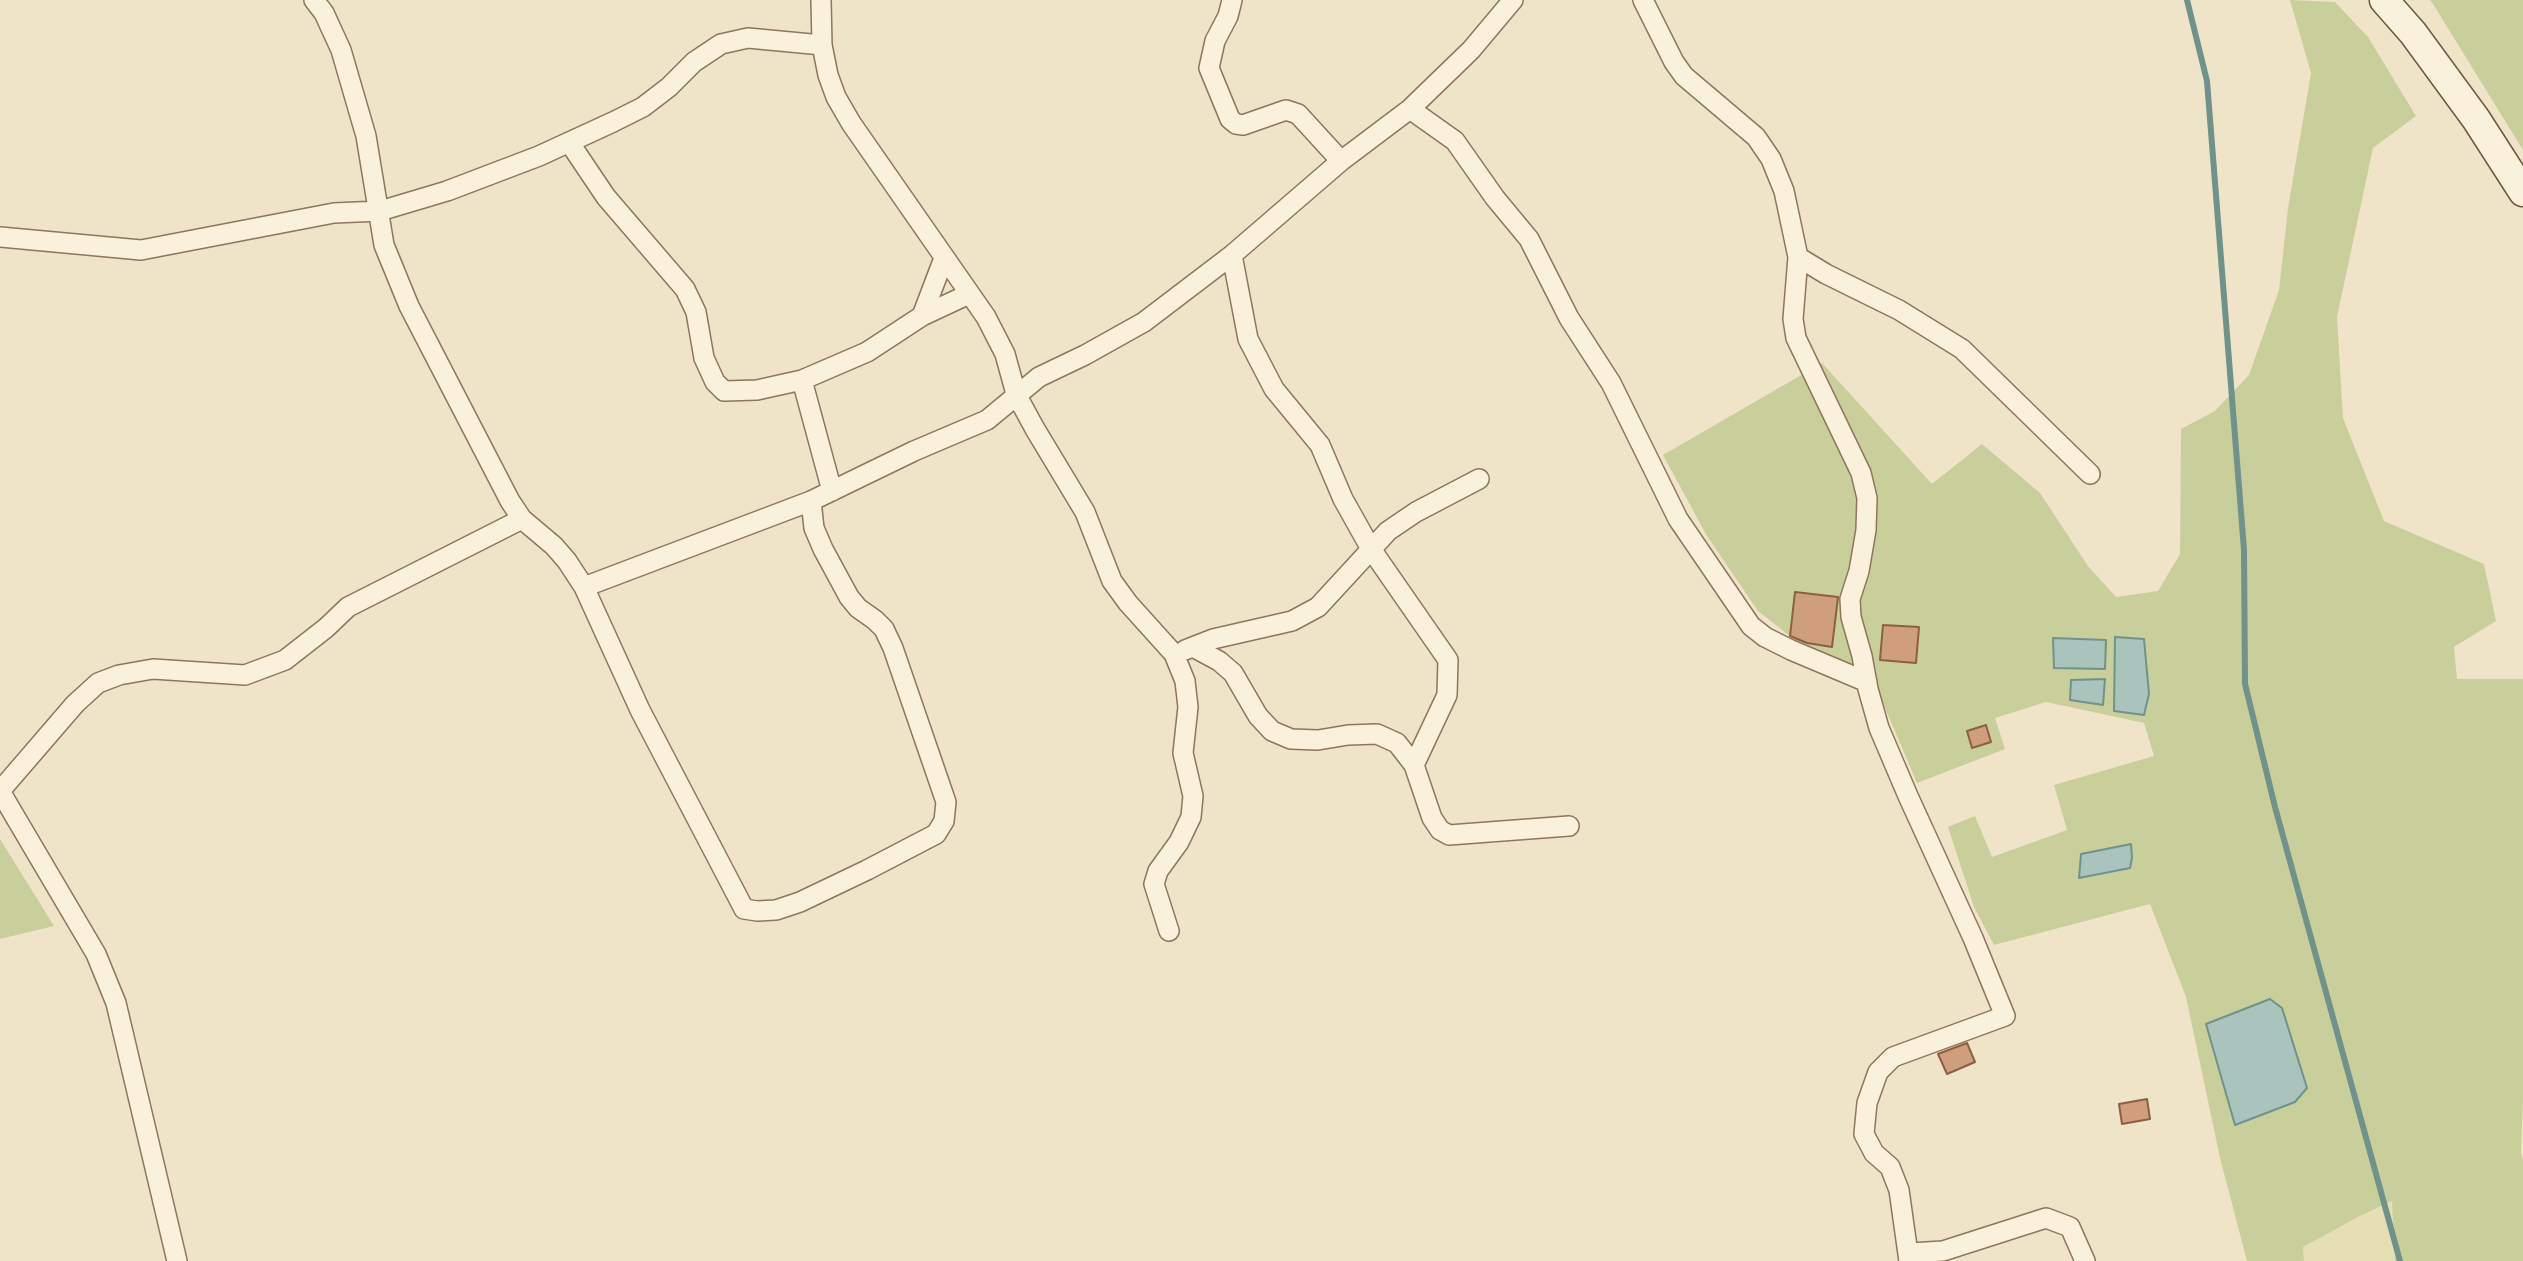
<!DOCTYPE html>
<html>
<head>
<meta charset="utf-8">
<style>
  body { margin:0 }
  canvas { display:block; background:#f0e4c8 }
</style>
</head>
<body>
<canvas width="2523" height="1261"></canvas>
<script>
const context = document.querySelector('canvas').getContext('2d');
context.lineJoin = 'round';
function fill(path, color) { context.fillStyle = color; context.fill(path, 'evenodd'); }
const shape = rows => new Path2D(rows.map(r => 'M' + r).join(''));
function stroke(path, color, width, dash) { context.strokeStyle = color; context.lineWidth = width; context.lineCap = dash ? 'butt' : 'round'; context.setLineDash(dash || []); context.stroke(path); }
fill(shape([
  [2393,1201,2395,1261,2304,1261,2303,1247,2360,1216]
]), '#e6deb5');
fill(shape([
  [2290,0,2335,2,2368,37,2416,116,2373,148,2337,317,2343,418,2384,521,2484,564,2496,621,2454,647,2457,679,2523,679,2523,1095,2521,1153,2523,1160,2523,1261,2395,1261,2392,1201,2360,1216,2303,1247,2304,1261,2247,1261,2220,1158,2186,997,2150,904,1994,945,1974,907,1948,827,1975,816,1992,857,2067,830,2054,785,2154,756,2144,723,2046,702,1995,718,2005,749,1917,783,1877,689,1805,648,1758,611,1707,536,1663,455,1822,363,1932,484,1982,444,2040,493,2088,566,2116,597,2158,591,2180,554,2181,429,2215,411,2249,375,2279,290,2288,208,2311,73],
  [2430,0,2523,0,2523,150,2433,4],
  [0,839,54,926,0,939]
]), '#c9cf9b');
const water = shape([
  [2115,637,2144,639,2149,694,2144,715,2114,711,2115,637],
  [2053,638,2106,640,2105,669,2054,668,2053,638],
  [2105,679,2103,705,2070,700,2071,680,2105,679],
  [2131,844,2132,858,2130,868,2079,878,2081,854,2131,844],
  [2270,999,2282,1008,2307,1088,2295,1102,2235,1125,2206,1024,2270,999]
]);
fill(water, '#a9c4bc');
stroke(water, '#6f938a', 2);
stroke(shape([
  [2187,0,2207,81,2244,550,2245,684,2275,807,2400,1261]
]), '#6f938a', 6);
const building = shape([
  [1795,592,1838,597,1832,647,1807,643,1790,636,1795,592],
  [1883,625,1919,627,1916,663,1880,660,1883,625],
  [1986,725,1991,742,1972,748,1967,731,1986,725],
  [1967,1043,1975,1062,1947,1074,1938,1054,1967,1043],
  [2147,1099,2150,1119,2122,1124,2119,1104,2147,1099]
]);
fill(building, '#cf9f7d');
stroke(building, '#8d5f41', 2);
const street = shape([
  [314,0,324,13,341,50,366,136,384,245,409,306,510,501,522,519,554,546,567,561,584,587,640,710,744,909,757,911,776,910,800,902,867,870,936,834,944,821,946,802,893,648,884,629,875,620,858,608,849,597,823,549,814,528,811,501],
  [821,0,822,45,828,75,836,97,851,123,986,317,1005,354,1016,394,1035,429,1085,512,1112,581,1128,603,1174,654,1185,681,1188,707,1183,753,1193,796,1191,817,1179,842,1158,871,1154,884,1169,931],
  [1232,0,1228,16,1215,41,1209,68,1230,119,1236,124,1243,125,1286,110,1298,114,1341,161,1410,109,1471,50,1513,0],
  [1643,0,1674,62,1684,76,1756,137,1771,159,1784,191,1798,257,1793,319,1796,338,1861,473,1867,498,1866,530,1859,571,1850,599,1851,617,1862,656,1868,689,1879,728,1908,796,1973,938,2005,1016,1893,1057,1878,1072,1867,1103,1864,1134,1874,1153,1890,1167,1899,1190,1909,1261],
  [1410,109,1455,141,1495,198,1529,239,1569,318,1611,383,1678,519,1751,626,1765,637,1791,650,1867,682],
  [569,142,606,197,685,289,696,312,704,358,715,382,724,391,757,390,802,380,867,352,922,316,969,294],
  [0,237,141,250,334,213,380,211,447,191,539,156,613,122,643,107,669,87,694,62,721,44,748,38,822,45],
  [1232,255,1248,339,1274,389,1320,445,1343,499,1371,549,1448,660,1447,695,1414,765],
  [1798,257,1826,274,1899,310,1962,349,2090,474],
  [922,316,944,258],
  [802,380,832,491],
  [584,587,811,501,914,451,987,420,1039,377,1085,355,1144,322,1232,255,1341,161],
  [1193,647,1219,661,1233,673,1258,716,1272,731,1291,739,1318,740,1348,735,1377,734,1397,743,1414,765,1432,818,1440,830,1449,835,1569,826],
  [1185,650,1213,639,1292,621,1318,607,1388,531,1416,512,1479,479],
  [0,791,75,704,98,683,119,675,153,669,245,675,285,660,326,628,348,607,522,519],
  [0,791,96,954,116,1003,177,1261],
  [1910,1253,1943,1251,2046,1218,2070,1227,2085,1261]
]);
const secondary = shape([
  [2384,0,2413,33,2476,119,2523,192]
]);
stroke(street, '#8d765c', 22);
stroke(secondary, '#6f573f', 31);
stroke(street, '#faf1dc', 19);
stroke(secondary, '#faf1dc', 28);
</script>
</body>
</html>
